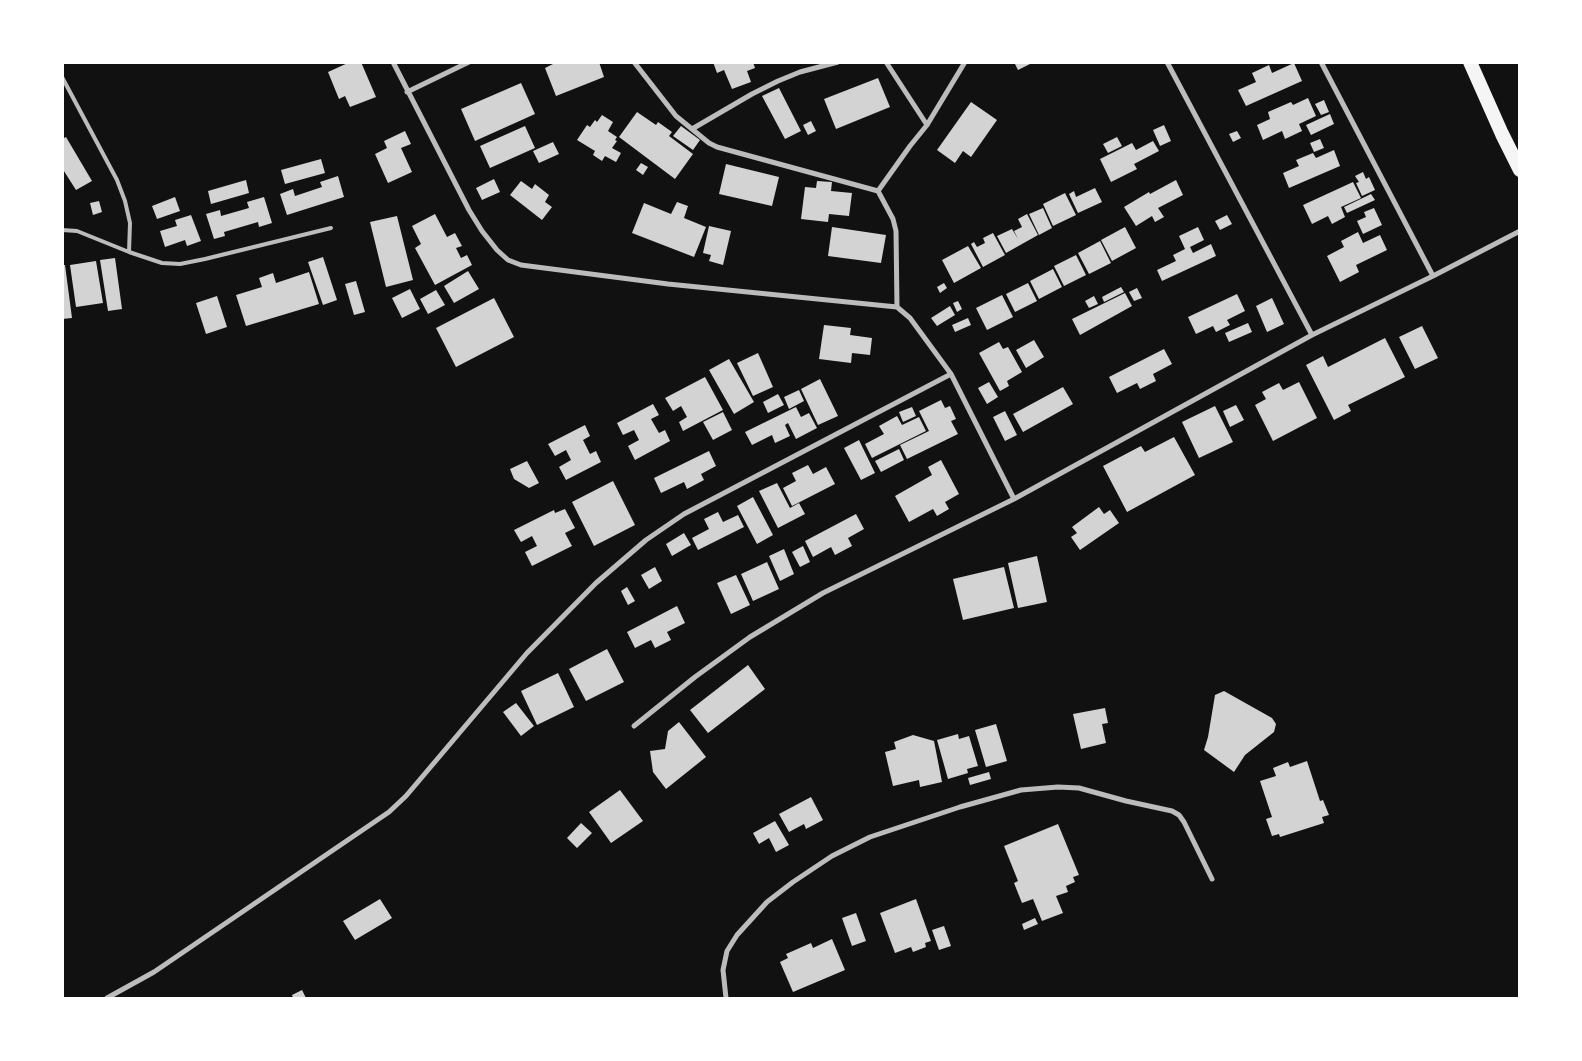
<!DOCTYPE html>
<html>
<head>
<meta charset="utf-8">
<style>
  body { margin:0 }
  #map { position:relative; width:1582px; height:1061px; overflow:hidden; background:#111; font-family:"Space Grotesk",sans-serif }
  canvas { display:block }
  .frame { position:absolute; inset:0; border:64px solid #fff; pointer-events:none }
</style>
</head>
<body>
<div id="map">
<canvas width="1582" height="1061"></canvas>
<div class="frame"></div>
</div>
<script>
const context = document.querySelector('canvas').getContext('2d');
context.lineJoin = 'round';
function fill(path, color) { context.fillStyle = color; context.fill(path, 'evenodd'); }
const shape = rows => new Path2D(rows.map(r => 'M' + r).join(''));
function stroke(path, color, width, dash) { context.strokeStyle = color; context.lineWidth = width; context.lineCap = dash ? 'butt' : 'round'; context.setLineDash(dash || []); context.stroke(path); }
fill(shape([
  [350,62,361,62,376,97,350,107,345,96,339,99,328,72],
  [557,62,599,62,604,77,556,96,545,68],
  [713,62,753,62,755,68,747,71,751,82,732,89,724,70,717,73],
  [1014,62,1029,62,1030,64,1018,70],
  [1294,63,1302,81,1246,106,1238,90,1256,82,1252,73,1269,65,1272,73],
  [878,78,890,107,836,129,824,99],
  [521,83,535,114,475,141,461,109],
  [779,88,801,131,785,139,762,96],
  [1308,98,1316,116,1299,124,1302,131,1285,139,1282,131,1263,140,1257,125,1270,119,1268,112,1291,102,1293,105],
  [1324,100,1329,112,1321,115,1315,104],
  [971,102,997,120,971,157,963,151,955,163,937,150],
  [637,112,656,125,658,122,672,132,669,136,693,154,675,179,619,137],
  [1330,114,1334,124,1311,135,1306,125],
  [602,115,613,122,608,131,617,137,615,140,617,141,612,148,621,153,616,162,605,156,602,161,593,155,595,151,577,140,587,125,590,127,595,120,597,122],
  [811,121,816,131,808,135,803,125],
  [1164,125,1171,141,1160,146,1153,130],
  [525,126,535,148,490,168,480,146],
  [681,126,700,140,693,150,673,136],
  [405,131,411,144,401,148,412,172,388,183,375,154,387,148,384,141],
  [1237,131,1241,138,1233,142,1229,134],
  [66,137,92,181,76,190,62,168,62,139],
  [1117,137,1122,146,1108,153,1103,144],
  [1320,139,1324,148,1314,152,1310,143],
  [1153,141,1159,151,1134,164,1137,169,1111,182,1100,159,1132,143,1136,150],
  [553,142,559,154,539,163,533,151],
  [1334,150,1340,166,1289,188,1283,173,1299,166,1296,160,1313,153,1316,158],
  [321,159,325,173,285,184,281,170],
  [641,163,648,167,643,175,636,170],
  [726,164,779,177,772,206,719,194],
  [1363,172,1366,179,1369,177,1375,190,1362,196,1356,183,1359,182,1355,176],
  [338,176,344,197,287,215,280,194,293,189,295,196,322,187,320,182],
  [494,179,500,192,482,200,476,188],
  [246,180,249,193,211,204,208,191],
  [1176,180,1183,195,1158,208,1164,217,1155,222,1152,216,1136,226,1124,207,1149,192,1150,194],
  [521,181,532,189,535,184,549,195,545,202,552,207,542,220,510,195],
  [817,181,832,182,831,191,852,193,849,216,829,214,828,222,801,219,805,187,816,188],
  [1353,182,1361,198,1341,207,1345,217,1332,224,1328,216,1312,224,1303,205],
  [1095,188,1102,202,1078,213,1069,194,1074,191,1076,197],
  [1065,193,1076,215,1053,226,1043,204],
  [1371,194,1375,200,1347,213,1344,207],
  [175,197,180,211,157,219,152,206],
  [264,197,272,223,259,227,258,222,224,232,225,236,214,239,206,214,220,210,221,216,249,208,247,202],
  [99,201,102,212,93,215,90,203],
  [677,202,688,206,684,218,706,227,694,257,632,233,644,203,671,214],
  [1043,208,1052,228,1039,235,1029,214],
  [1374,208,1382,225,1363,234,1357,221,1366,217,1364,212],
  [435,214,447,237,455,233,462,246,456,248,461,258,467,255,472,265,435,285,415,248,421,244,412,226],
  [1027,214,1038,235,1006,253,997,236,1012,229,1018,239,1014,231,1022,227,1018,219],
  [191,215,201,241,187,246,185,240,165,247,160,231,177,226,175,220],
  [1227,215,1232,224,1220,230,1215,221],
  [397,216,413,280,386,287,370,222],
  [709,226,731,231,723,265,709,261,711,255,703,253],
  [832,227,886,235,881,263,828,256],
  [1125,227,1136,248,1112,261,1101,240],
  [1198,227,1204,240,1190,247,1193,253,1211,244,1216,256,1162,281,1157,270,1176,261,1173,255,1185,249,1179,236],
  [1358,232,1363,243,1380,235,1387,250,1356,265,1359,272,1340,282,1327,256,1344,247,1341,241],
  [993,233,1005,255,983,267,971,244,974,242,977,247,985,243,983,238],
  [1100,241,1111,263,1089,274,1078,253],
  [968,246,981,268,954,283,942,260],
  [1076,255,1086,275,1064,286,1054,266],
  [323,257,337,300,323,305,308,262],
  [115,258,122,309,108,311,100,260],
  [96,261,103,303,76,307,70,265],
  [62,265,65,265,72,318,62,319],
  [1053,269,1062,287,1039,299,1030,281],
  [468,271,479,289,454,303,444,286],
  [309,272,319,304,246,326,236,295,262,287,259,278,273,273,276,283],
  [356,281,365,312,354,315,345,284],
  [944,283,947,288,940,293,937,287],
  [1028,283,1037,301,1015,312,1006,294],
  [1121,287,1124,292,1104,302,1102,297],
  [1137,288,1142,298,1134,301,1129,292],
  [410,289,420,309,402,318,392,298],
  [436,290,445,305,428,314,420,299],
  [1125,293,1132,306,1080,335,1072,319],
  [1237,294,1245,311,1227,320,1230,325,1216,332,1213,326,1196,334,1188,317],
  [1002,295,1013,317,987,330,976,308],
  [217,296,227,327,206,334,196,303],
  [1094,296,1098,304,1089,308,1085,301],
  [494,298,514,337,456,367,436,328],
  [1272,298,1284,324,1267,332,1256,306],
  [958,301,962,309,957,312,953,303],
  [950,306,955,315,937,326,931,318],
  [968,318,971,325,955,332,952,325],
  [1248,323,1252,332,1229,342,1225,333],
  [824,325,851,328,850,335,872,338,870,355,852,353,851,363,819,359],
  [1422,326,1438,358,1415,369,1399,337],
  [1385,338,1405,377,1348,405,1351,411,1334,420,1306,365,1323,356,1328,367],
  [1034,340,1044,357,1026,368,1016,350],
  [999,342,1003,349,1008,347,1022,372,1007,381,1009,386,1000,391,979,353],
  [1164,349,1172,364,1153,374,1156,381,1140,389,1137,383,1117,393,1109,377],
  [758,353,773,387,753,396,737,363],
  [729,359,754,402,734,414,709,370],
  [705,377,723,410,683,431,679,422,687,417,681,406,673,411,665,398],
  [820,379,838,416,818,425,801,389],
  [989,382,998,397,987,404,978,388],
  [1299,382,1317,418,1273,441,1255,405,1266,399,1262,392,1279,383,1283,390],
  [1063,387,1073,404,1023,432,1013,414],
  [799,390,804,401,789,409,784,397],
  [778,394,784,405,768,413,763,402],
  [941,400,945,408,950,406,956,419,951,421,958,434,907,459,900,445,929,431,919,411],
  [653,404,659,415,651,419,659,433,665,430,670,441,635,460,628,446,639,440,634,430,623,435,617,423],
  [1236,405,1244,420,1230,427,1223,411],
  [1215,406,1233,442,1199,458,1182,422],
  [796,407,801,417,809,413,817,428,796,439,788,423,785,425,790,436,775,443,772,435,752,445,745,432],
  [912,407,916,416,903,422,899,412],
  [1005,411,1017,435,1005,441,993,417],
  [723,412,732,430,713,440,703,422],
  [897,416,902,425,919,417,926,431,872,458,865,444,884,434,879,426],
  [585,425,590,436,583,440,590,454,596,451,601,462,566,480,559,467,571,460,566,450,555,456,548,444],
  [1174,437,1195,475,1127,512,1103,466,1141,446,1145,452],
  [859,440,875,473,861,480,844,448],
  [899,449,904,460,881,472,875,461],
  [709,451,716,466,701,474,704,480,687,489,684,482,661,493,654,478],
  [941,460,959,494,945,502,949,509,937,516,933,509,909,522,895,496,932,475,928,467],
  [527,461,539,483,529,488,514,479,510,469],
  [808,465,813,474,826,467,835,484,792,506,783,488,796,481,792,473],
  [613,481,635,525,594,546,572,502],
  [777,483,790,508,799,503,805,514,778,528,759,491],
  [753,497,773,535,757,544,737,506],
  [1099,507,1104,514,1110,510,1119,523,1080,550,1071,537,1077,533,1072,527],
  [565,509,575,528,565,533,572,546,532,566,525,552,537,546,532,536,521,542,514,530,554,510,555,513],
  [718,512,723,522,738,515,744,527,698,550,692,538,709,529,704,519],
  [856,514,864,529,848,538,852,546,835,555,831,547,813,557,805,541],
  [684,533,691,545,672,556,666,544],
  [803,546,810,562,800,567,792,552],
  [784,549,794,574,780,581,769,556],
  [1037,556,1047,602,1018,608,1008,563],
  [767,562,779,589,753,601,741,574],
  [655,567,662,581,649,589,641,575],
  [1004,567,1014,608,963,620,953,579],
  [736,575,750,605,731,614,717,583],
  [627,587,635,601,628,605,621,591],
  [677,606,685,623,667,632,671,640,655,648,651,640,635,648,627,632],
  [607,649,624,682,586,701,569,669],
  [748,665,765,689,708,733,690,710],
  [558,673,574,707,537,725,521,691],
  [1224,691,1272,718,1276,724,1274,732,1245,755,1234,772,1204,750,1208,737,1215,695],
  [516,703,534,726,521,736,503,712],
  [1105,708,1108,723,1102,724,1106,743,1081,749,1073,714],
  [679,722,706,757,666,789,653,772,650,751,665,749,668,731],
  [996,724,1007,761,986,767,975,730],
  [958,734,959,739,969,736,978,766,967,769,968,773,948,779,937,740],
  [913,735,934,741,942,782,920,787,919,780,893,786,885,752,896,749,894,742],
  [1307,761,1320,801,1323,800,1329,815,1322,817,1324,823,1280,837,1279,834,1272,836,1266,819,1272,817,1260,781,1276,776,1273,768,1288,762,1290,767],
  [989,772,991,779,970,785,968,778],
  [620,790,643,821,611,843,589,812],
  [811,797,823,820,806,829,804,824,789,832,779,814],
  [775,821,789,845,776,852,769,838,759,844,753,833],
  [581,823,592,833,577,848,567,838],
  [1058,824,1079,875,1073,877,1075,882,1066,886,1068,892,1056,896,1063,913,1042,921,1033,899,1022,903,1014,883,1018,881,1004,846],
  [380,899,392,918,355,940,343,921],
  [916,899,931,941,925,943,926,947,913,952,911,947,895,953,880,913],
  [856,913,866,941,852,946,842,918],
  [1035,918,1038,924,1024,930,1022,924],
  [944,926,951,946,939,950,932,930],
  [832,939,845,970,793,992,780,962,788,958,786,954,811,943,813,948],
  [302,990,306,998,293,998,292,995]
]), '#d3d3d3');
stroke(shape([
  [62,77,117,180,125,201,130,223,129,252],
  [62,230,77,231,129,252,162,263,180,264,205,259,331,228]
]), '#bcbcbc', 4);
stroke(shape([
  [393,62,469,210,482,231,497,250,508,260,521,265,668,284,897,307,910,318,951,374,1014,499],
  [634,62,676,116,709,143,717,147,878,191,893,219,896,231,897,307],
  [886,62,927,125],
  [1167,62,1312,335],
  [1321,62,1433,276],
  [407,92,469,62],
  [692,129,752,94,778,81,800,72,838,62],
  [878,191,910,146,927,125,965,62],
  [634,726,695,677,750,637,823,593,1014,499,1312,335,1433,276,1520,231],
  [107,998,154,972,389,812,406,796,527,653,596,583,646,540,684,514,951,374],
  [726,998,723,970,727,951,737,935,767,902,793,882,832,856,870,837,960,807,1021,790,1058,787,1079,788,1126,801,1172,811,1179,815,1184,822,1212,879]
]), '#bcbcbc', 5);
stroke(shape([
  [1470,62,1502,134,1520,170]
]), '#f5f5f5', 14);
</script>
</body>
</html>
